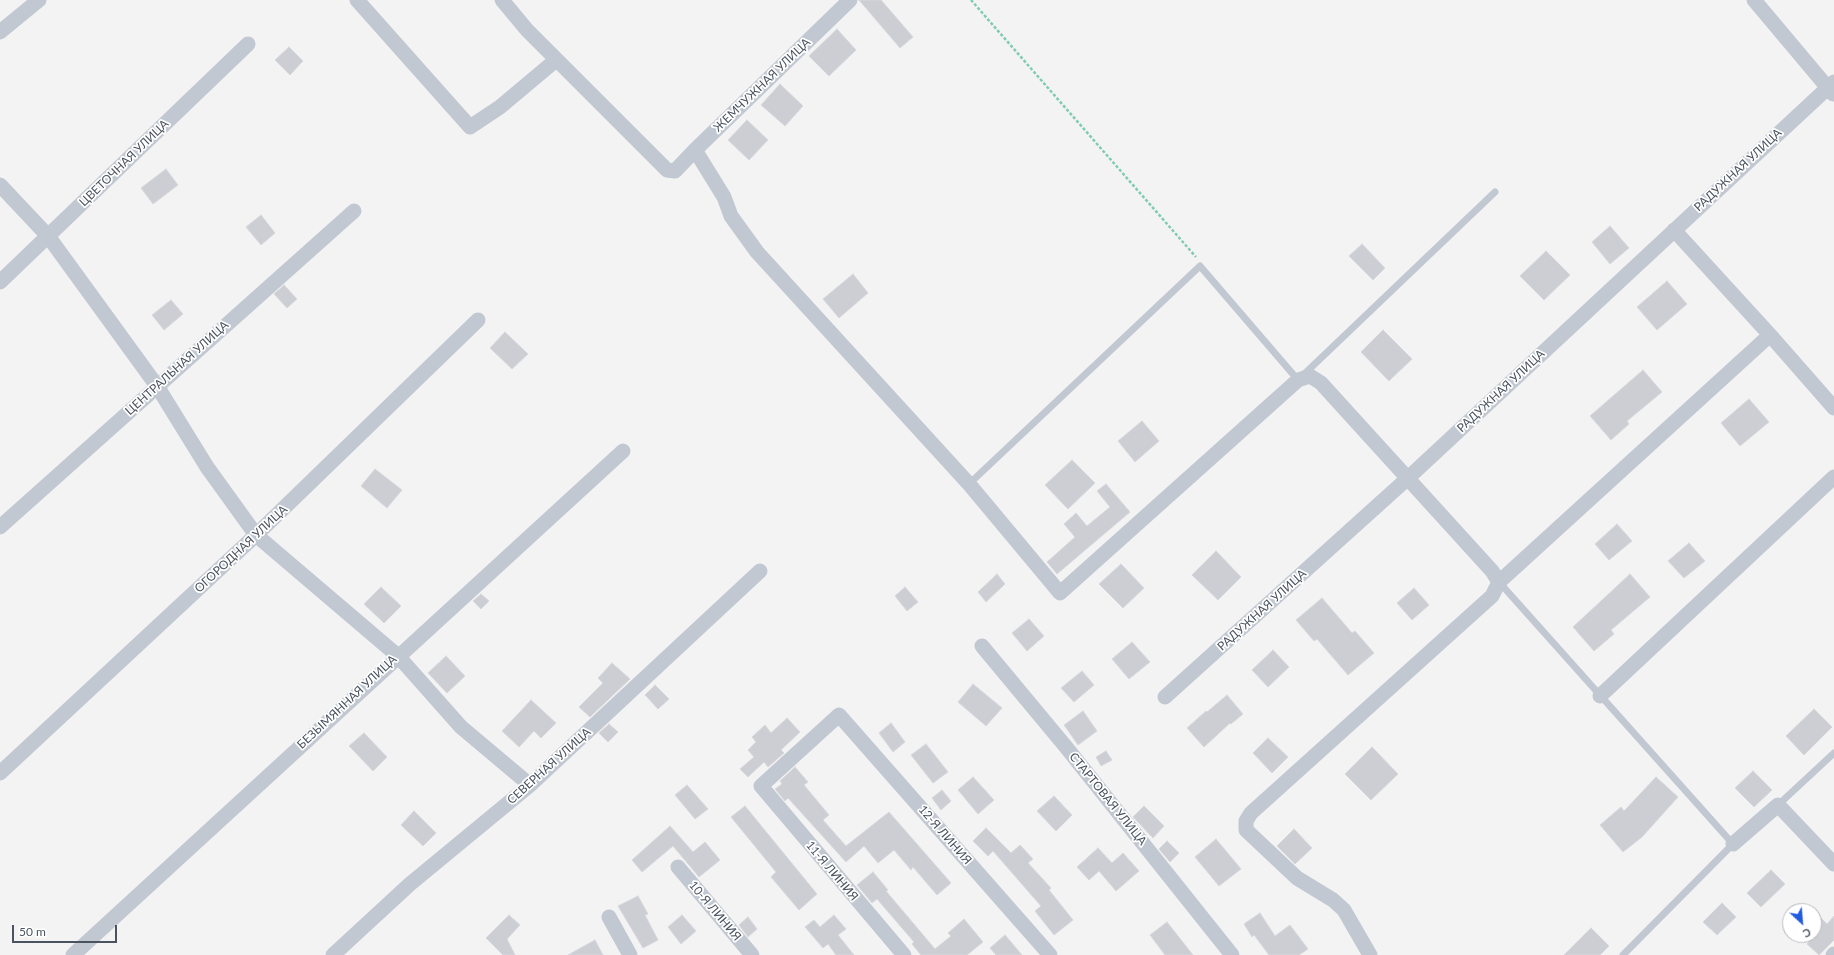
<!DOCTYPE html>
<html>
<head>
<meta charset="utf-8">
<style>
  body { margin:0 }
  #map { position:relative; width:1834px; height:955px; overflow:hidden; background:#f4f3f3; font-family:Lato,sans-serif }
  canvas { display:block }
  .north { position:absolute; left:1782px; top:903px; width:40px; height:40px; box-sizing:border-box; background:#fff; border:1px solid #b7babf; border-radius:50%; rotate:154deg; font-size:11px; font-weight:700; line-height:16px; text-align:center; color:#4a5360 }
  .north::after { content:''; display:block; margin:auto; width:14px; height:18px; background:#215ce0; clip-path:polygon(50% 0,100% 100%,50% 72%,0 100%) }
  .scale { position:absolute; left:12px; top:925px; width:105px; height:18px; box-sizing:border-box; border:2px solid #4a5360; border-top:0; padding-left:5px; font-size:12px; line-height:14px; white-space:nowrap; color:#4a5360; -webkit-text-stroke:3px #fff; paint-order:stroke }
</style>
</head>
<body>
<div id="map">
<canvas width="1834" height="955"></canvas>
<div class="north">С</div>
<div class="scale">50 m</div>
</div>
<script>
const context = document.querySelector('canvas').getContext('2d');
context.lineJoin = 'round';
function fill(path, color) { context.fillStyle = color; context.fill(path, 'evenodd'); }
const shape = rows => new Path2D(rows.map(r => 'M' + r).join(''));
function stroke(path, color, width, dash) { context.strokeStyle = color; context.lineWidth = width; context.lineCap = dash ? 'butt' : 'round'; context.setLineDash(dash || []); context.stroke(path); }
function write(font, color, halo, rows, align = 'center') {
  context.font = font + ' Lato,sans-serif'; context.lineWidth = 3.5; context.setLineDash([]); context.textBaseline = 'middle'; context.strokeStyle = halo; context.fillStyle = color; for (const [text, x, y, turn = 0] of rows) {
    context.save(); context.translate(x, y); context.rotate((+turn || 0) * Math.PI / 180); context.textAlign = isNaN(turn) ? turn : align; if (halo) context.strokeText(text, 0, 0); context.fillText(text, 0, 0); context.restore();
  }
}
const building = shape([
  [859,0,881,0,913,37,900,48,859,0],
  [837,29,856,50,829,76,809,56,837,29],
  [289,47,303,61,290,75,275,60,289,47],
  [780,84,803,106,785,126,761,105,780,84],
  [747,120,768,140,749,160,728,140,747,120],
  [166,169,178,185,153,204,141,188,166,169],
  [261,215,275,233,261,245,246,227,261,215],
  [1610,226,1629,248,1610,264,1592,242,1610,226],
  [1362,244,1385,268,1373,280,1349,256,1362,244],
  [1546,251,1570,275,1544,300,1520,276,1546,251],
  [853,274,868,293,839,318,823,299,853,274],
  [1667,281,1687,304,1657,330,1637,307,1667,281],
  [284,285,297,299,287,308,274,294,284,285],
  [171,300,183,314,164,330,152,315,171,300],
  [1383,330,1412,359,1389,381,1361,352,1383,330],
  [505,332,528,354,512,369,490,348,505,332],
  [1643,370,1662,392,1627,421,1629,424,1611,440,1590,416,1643,370],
  [1749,399,1769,422,1740,446,1721,423,1749,399],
  [1142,421,1159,441,1135,462,1118,441,1142,421],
  [1072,460,1095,483,1068,509,1045,485,1072,460],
  [375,469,402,490,387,508,361,486,375,469],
  [1106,484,1130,512,1057,574,1047,562,1075,537,1064,524,1076,513,1087,526,1110,507,1097,491,1106,484],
  [1617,524,1632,541,1609,560,1595,544,1617,524],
  [1689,543,1705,561,1684,578,1668,561,1689,543],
  [1216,551,1241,577,1218,600,1192,575,1216,551],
  [1121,564,1144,588,1123,608,1099,584,1121,564],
  [997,574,1005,584,986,602,978,592,997,574],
  [1630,574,1650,597,1611,630,1614,634,1594,651,1573,627,1630,574],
  [381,587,401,606,384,623,364,604,381,587],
  [905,587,918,602,907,611,895,596,905,587],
  [1414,588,1429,605,1412,620,1397,603,1414,588],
  [481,594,489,601,481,609,473,601,481,594],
  [1322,598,1352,633,1355,631,1374,653,1348,675,1317,639,1314,641,1296,620,1322,598],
  [1029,619,1044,636,1027,651,1012,633,1029,619],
  [1132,642,1150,662,1129,679,1112,659,1132,642],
  [1273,650,1289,667,1268,687,1252,670,1273,650],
  [446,656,465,676,447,693,428,673,446,656],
  [612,663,630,679,590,717,579,707,603,683,598,678,612,663],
  [1082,671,1094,685,1074,702,1061,688,1082,671],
  [973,684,1002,708,986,726,958,702,973,684],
  [655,685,669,699,658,709,645,695,655,685],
  [1227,695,1243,714,1231,724,1230,723,1204,747,1187,728,1206,711,1207,712,1227,695],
  [531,700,556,723,541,738,534,731,519,747,502,731,531,700],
  [1814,709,1832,727,1804,755,1786,736,1814,709],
  [1083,711,1097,731,1078,745,1064,725,1083,711],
  [787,718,800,732,781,750,784,753,768,767,764,762,748,777,740,769,754,757,748,750,756,742,752,737,765,725,771,733,787,718],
  [891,723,905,742,893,752,879,733,891,723],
  [609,724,618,732,608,742,599,733,609,724],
  [364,733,387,757,373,771,349,746,364,733],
  [1268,738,1288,757,1272,773,1253,753,1268,738],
  [926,744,948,772,933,783,911,755,926,744],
  [1372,747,1398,774,1371,800,1345,774,1372,747],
  [1106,751,1112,760,1101,766,1096,757,1106,751],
  [795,767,808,782,804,785,829,815,823,820,846,846,889,812,951,883,937,895,913,867,911,870,894,850,878,863,864,846,846,862,788,798,785,801,775,789,782,784,780,781,795,767],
  [1753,771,1772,790,1754,807,1735,788,1753,771],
  [973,777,994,800,978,814,958,790,973,777],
  [1656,777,1678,797,1642,837,1623,852,1600,825,1621,807,1624,811,1656,777],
  [687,785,708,809,695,819,675,795,687,785],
  [942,790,951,801,941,810,932,798,942,790],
  [1054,796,1072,815,1056,831,1037,811,1054,796],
  [745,806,817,894,799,910,771,877,776,872,731,817,745,806],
  [1144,806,1164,826,1153,838,1133,817,1144,806],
  [414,811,436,833,423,846,401,825,414,811],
  [670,826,693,852,705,842,720,860,699,877,673,846,642,872,632,860,670,826],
  [986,828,1011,853,1020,845,1033,859,1028,863,1051,888,1049,890,1073,920,1054,935,1035,911,1041,906,993,851,988,856,973,841,986,828],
  [1294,829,1312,848,1295,864,1277,846,1294,829],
  [1216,839,1241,869,1219,886,1195,857,1216,839],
  [1167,841,1179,853,1170,862,1159,849,1167,841],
  [1098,848,1112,863,1123,853,1139,871,1116,891,1099,871,1089,880,1077,867,1098,848],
  [1771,870,1785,884,1761,907,1747,893,1771,870],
  [873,872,888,890,886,891,935,949,951,936,948,933,964,919,983,942,967,955,921,955,912,944,914,942,877,899,872,903,857,885,873,872],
  [638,896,648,914,645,915,658,940,643,948,618,906,638,896],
  [1722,903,1736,917,1717,935,1703,922,1722,903],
  [1814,911,1827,924,1834,916,1834,940,1819,955,1807,944,1814,937,1814,911],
  [1260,913,1275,936,1290,925,1308,949,1299,955,1269,955,1254,935,1252,937,1244,924,1260,913],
  [509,915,520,925,507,939,515,955,503,955,486,938,509,915],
  [682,915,696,931,681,944,668,927,682,915],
  [834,915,846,929,838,935,854,955,836,955,828,944,823,948,805,927,814,920,820,927,834,915],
  [748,917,757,929,748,937,739,925,748,917],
  [1167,922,1193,955,1165,955,1150,935,1167,922],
  [1591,928,1609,946,1600,955,1564,955,1591,928],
  [1005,935,1022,955,996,955,990,948,1005,935],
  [595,940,603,955,568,955,595,940]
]);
fill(building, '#cdced4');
stroke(building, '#d7d8dd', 1);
stroke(shape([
  [971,0,1196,257]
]), '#7dccaf', 2.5, [3, 2]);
stroke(shape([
  [969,484,1200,266,1298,380,1495,192],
  [1499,582,1733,844,1623,955],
  [1778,805,1834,753]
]), '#c1c8d1', 7);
stroke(shape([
  [357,0,470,127,500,107,556,60],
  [502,0,527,30,667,170,675,171,695,150,850,0],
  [1754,0,1833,94],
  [0,32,39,0],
  [695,150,724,197,731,216,757,252,969,484,1060,593,1298,380,1310,376,1321,383,1492,571,1499,582,1492,596,1251,813,1246,821,1246,830,1297,878,1333,900,1344,910,1370,955],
  [0,185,48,236,157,386,207,467,256,535,398,656,461,727,530,785],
  [1674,230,1770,335,1834,408],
  [0,282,248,44],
  [0,527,354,211],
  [1499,582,1770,335],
  [982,646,1066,747,1232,955],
  [1600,696,1834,477],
  [1165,697,1408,478,1834,82],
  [0,773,256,535,478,320],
  [1733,844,1778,805,1834,864],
  [678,867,752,955],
  [609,917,630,955],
  [73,955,623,451],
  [333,955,410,884,530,785,760,571],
  [904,955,761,786,839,715,1050,955],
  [1833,955,1834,954]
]), '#c1c8d1', 15);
write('12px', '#4a5360', '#fff', [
  ["ЖЕМЧУЖНАЯ УЛИЦА",762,85,-44],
  ["ЦВЕТОЧНАЯ УЛИЦА",124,163,-44],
  ["РАДУЖНАЯ УЛИЦА",1738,170,-43],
  ["ЦЕНТРАЛЬНАЯ УЛИЦА",177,368,-42],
  ["РАДУЖНАЯ УЛИЦА",1501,391,-43],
  ["ОГОРОДНАЯ УЛИЦА",241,549,-43],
  ["РАДУЖНАЯ УЛИЦА",1262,610,-42],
  ["БЕЗЫМЯННАЯ УЛИЦА",347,702,-43],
  ["СЕВЕРНАЯ УЛИЦА",549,766,-42],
  ["СТАРТОВАЯ УЛИЦА",1108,799,51],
  ["12-Я ЛИНИЯ",945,835,49],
  ["11-Я ЛИНИЯ",832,871,50],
  ["10-Я ЛИНИЯ",715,911,50]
]);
</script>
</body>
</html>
